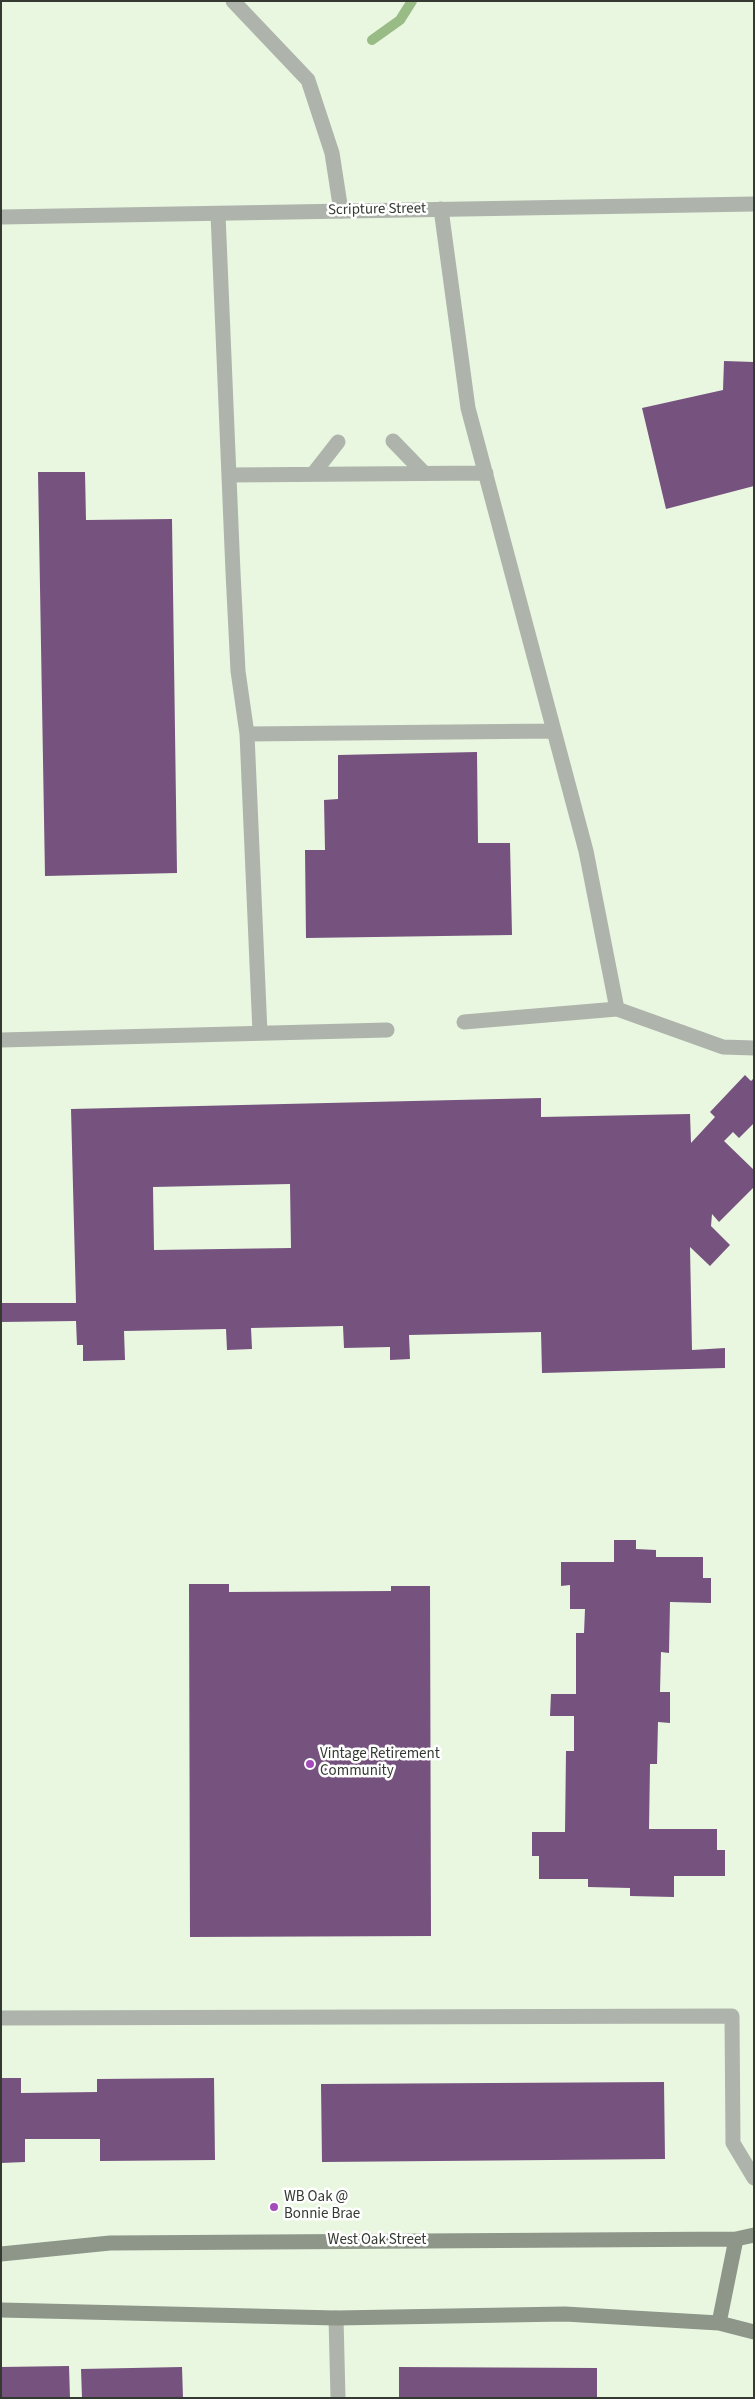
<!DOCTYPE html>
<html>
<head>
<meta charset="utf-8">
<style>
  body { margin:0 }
  #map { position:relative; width:755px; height:2399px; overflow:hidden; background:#e9f7e1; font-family:"Source Sans 3",sans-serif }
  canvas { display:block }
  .frame { position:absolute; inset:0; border:2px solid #343a31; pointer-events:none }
</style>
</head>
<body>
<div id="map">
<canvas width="755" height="2399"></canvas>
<div class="frame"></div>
</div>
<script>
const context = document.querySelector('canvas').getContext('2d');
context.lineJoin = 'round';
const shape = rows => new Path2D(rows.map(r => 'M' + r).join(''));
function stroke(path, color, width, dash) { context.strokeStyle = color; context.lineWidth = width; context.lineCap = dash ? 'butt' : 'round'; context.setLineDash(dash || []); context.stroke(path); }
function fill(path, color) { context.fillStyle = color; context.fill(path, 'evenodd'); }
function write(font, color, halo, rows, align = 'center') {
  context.font = font + ' "Source Sans 3",sans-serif'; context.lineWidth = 5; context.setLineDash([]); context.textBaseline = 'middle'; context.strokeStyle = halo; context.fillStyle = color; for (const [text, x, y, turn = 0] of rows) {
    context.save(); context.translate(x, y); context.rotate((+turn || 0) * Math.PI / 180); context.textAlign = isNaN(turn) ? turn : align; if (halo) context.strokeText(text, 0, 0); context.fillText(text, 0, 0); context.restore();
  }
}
stroke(shape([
  [372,40,400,20,412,1]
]), '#99bb86', 10);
fill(shape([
  [724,361,754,362,754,486,666,509,642,408,723,390],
  [38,472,85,472,86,520,172,519,177,873,45,876],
  [477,752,478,843,510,843,512,935,306,938,305,850,325,850,324,800,338,799,338,755],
  [745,1075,751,1081,754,1078,754,1123,739,1138,733,1132,724,1141,754,1170,754,1187,719,1222,712,1214,711,1226,730,1245,710,1266,690,1247,692,1350,725,1348,725,1368,542,1373,541,1332,409,1335,410,1359,390,1360,390,1347,344,1348,343,1326,251,1328,252,1349,227,1350,226,1329,124,1331,125,1360,83,1361,83,1345,77,1345,76,1321,1,1322,1,1303,76,1303,71,1109,541,1098,541,1117,690,1114,691,1143,715,1117,710,1112],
  [290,1184,291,1248,154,1250,153,1187],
  [614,1540,636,1540,636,1549,656,1550,656,1557,703,1557,703,1578,711,1578,711,1603,670,1602,669,1653,661,1652,660,1692,670,1692,670,1723,658,1722,657,1764,650,1764,649,1829,717,1829,717,1850,725,1850,725,1876,674,1876,674,1897,630,1896,630,1888,588,1887,588,1879,539,1879,539,1856,532,1856,532,1832,565,1832,566,1751,574,1751,574,1716,550,1716,551,1694,576,1694,576,1633,584,1633,585,1609,570,1609,570,1585,561,1586,561,1562,614,1562],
  [189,1584,229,1584,229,1592,391,1591,391,1586,430,1586,431,1936,190,1937],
  [1,2078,21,2078,21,2093,97,2092,97,2079,214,2078,215,2160,100,2161,100,2139,25,2139,25,2162,1,2163],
  [664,2082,665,2159,322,2162,321,2084],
  [69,2366,70,2398,1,2398,1,2367],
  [182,2367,183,2398,82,2398,81,2369],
  [399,2367,597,2368,597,2398,399,2398]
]), '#76527f');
stroke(shape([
  [233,1,308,80,332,153,341,211],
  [441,209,468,408,586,851,617,1009,464,1022],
  [218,214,233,572,238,671,247,734,260,1033],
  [393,441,424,473],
  [313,474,338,442],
  [230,475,486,473],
  [247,734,554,731],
  [617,1009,723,1047,754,1048],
  [1,1040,387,1030],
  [1,2018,732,2016,733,2143,754,2178],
  [336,2318,338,2398]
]), '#aeb4ab', 15);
stroke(shape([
  [1,217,754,204]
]), '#aeb4ab', 15);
stroke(shape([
  [1,2254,110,2243,736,2239,754,2235],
  [1,2310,336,2318,565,2314,719,2323,754,2332],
  [719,2323,736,2239]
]), '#8d9689', 15);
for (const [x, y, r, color] of [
  [310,1764,5,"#a34bb8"],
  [274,2207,5,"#a34bb8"]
]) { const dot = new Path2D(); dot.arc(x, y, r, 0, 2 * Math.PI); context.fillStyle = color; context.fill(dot); stroke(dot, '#fff', 2); }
write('15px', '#343a31', '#fff', [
  ["Scripture Street",377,210,-1],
  ["West Oak Street",377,2241]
]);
write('15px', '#343a31', '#fff', [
  ["Vintage Retirement",320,1755],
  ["Community",320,1772],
  ["WB Oak @",284,2198],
  ["Bonnie Brae",284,2215]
], 'left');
</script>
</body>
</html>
